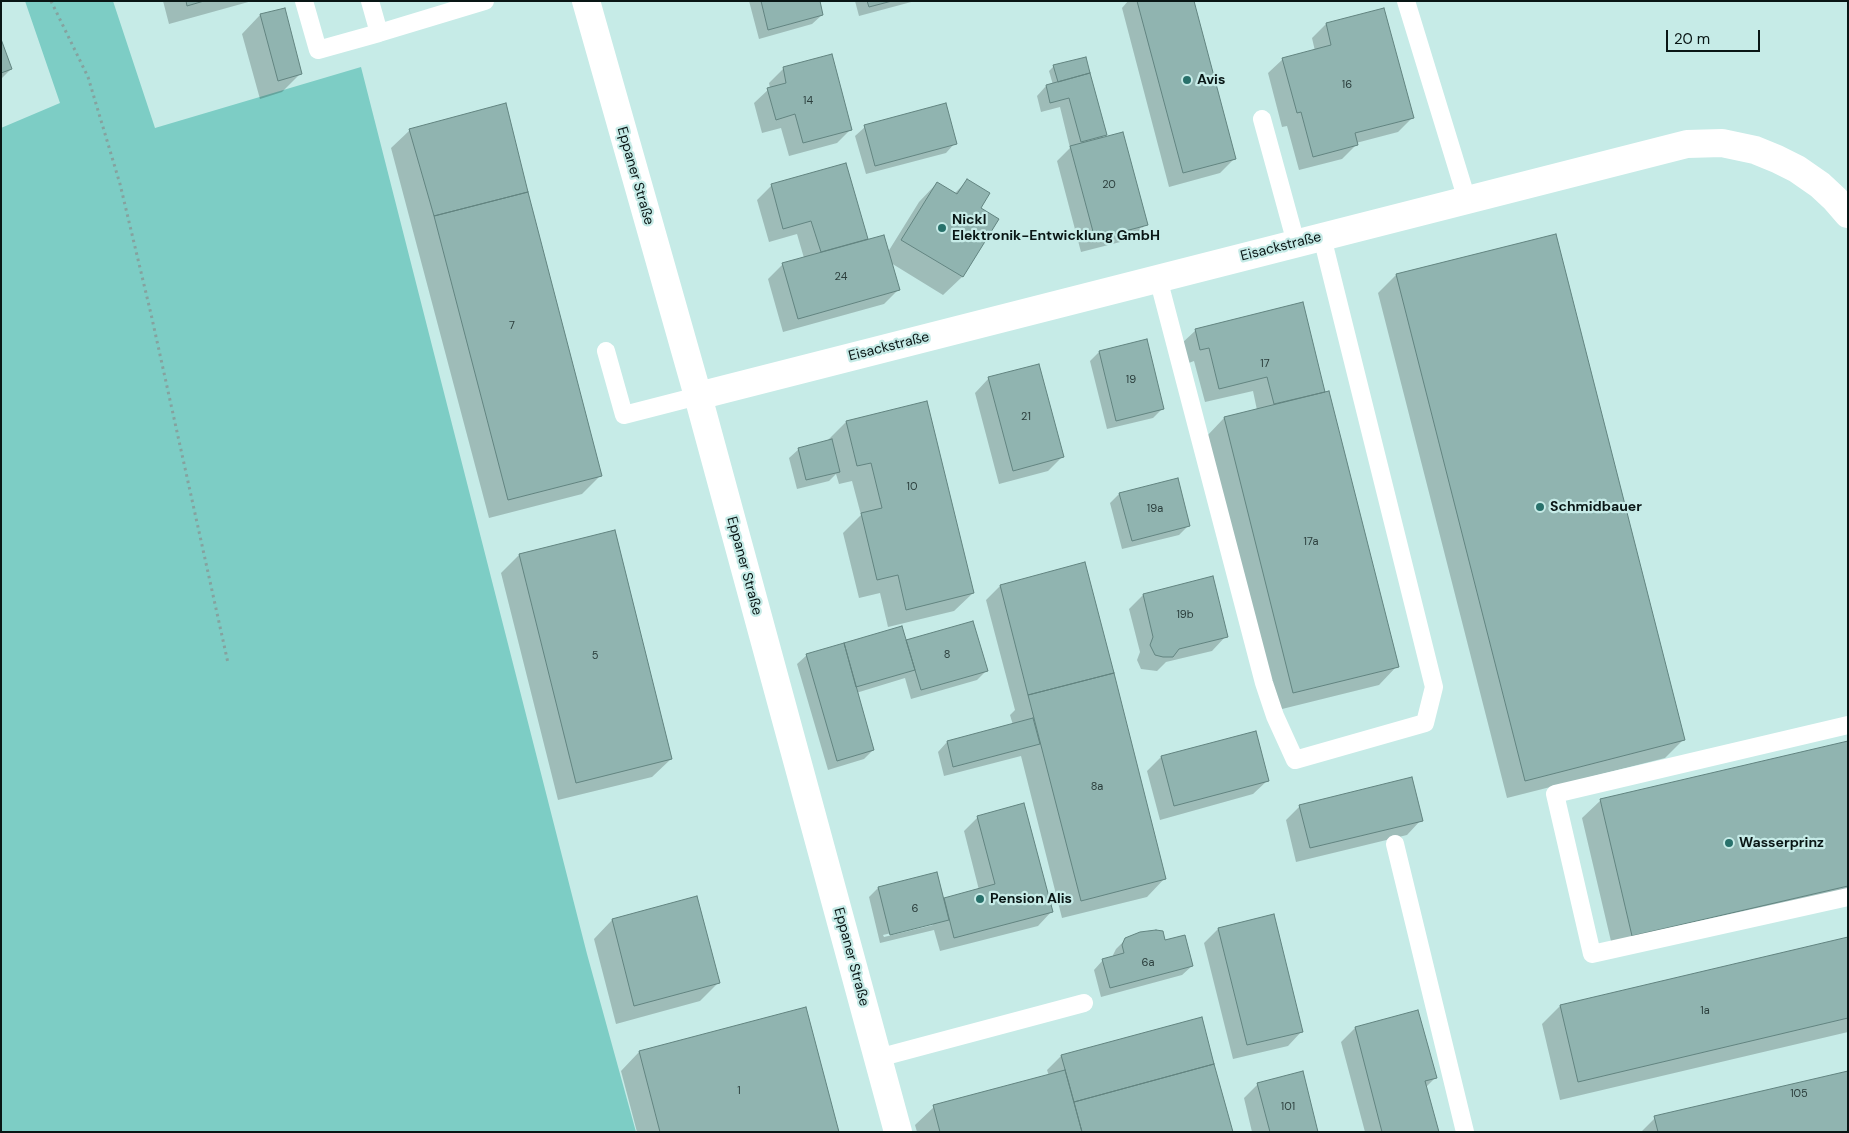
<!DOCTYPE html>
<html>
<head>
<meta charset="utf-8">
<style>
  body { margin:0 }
  #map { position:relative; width:1849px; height:1133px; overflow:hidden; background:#c6ebe7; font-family:"DM Sans",sans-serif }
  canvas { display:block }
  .frame { position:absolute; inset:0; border:2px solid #091615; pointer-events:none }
  .scale { position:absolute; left:1666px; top:30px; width:94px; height:22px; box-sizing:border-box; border:2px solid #091615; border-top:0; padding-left:6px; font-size:15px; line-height:18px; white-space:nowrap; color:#091615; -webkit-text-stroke:4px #c6ebe7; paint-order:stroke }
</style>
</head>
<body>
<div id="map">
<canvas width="1849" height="1133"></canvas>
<div class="frame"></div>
<div class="scale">20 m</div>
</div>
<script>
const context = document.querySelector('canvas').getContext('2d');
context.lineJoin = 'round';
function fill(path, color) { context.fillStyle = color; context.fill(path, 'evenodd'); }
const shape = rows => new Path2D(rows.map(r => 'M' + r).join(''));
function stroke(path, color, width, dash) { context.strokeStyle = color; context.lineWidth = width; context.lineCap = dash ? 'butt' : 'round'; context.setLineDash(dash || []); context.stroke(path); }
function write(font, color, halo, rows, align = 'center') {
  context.font = font + ' "DM Sans",sans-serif'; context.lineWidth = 4.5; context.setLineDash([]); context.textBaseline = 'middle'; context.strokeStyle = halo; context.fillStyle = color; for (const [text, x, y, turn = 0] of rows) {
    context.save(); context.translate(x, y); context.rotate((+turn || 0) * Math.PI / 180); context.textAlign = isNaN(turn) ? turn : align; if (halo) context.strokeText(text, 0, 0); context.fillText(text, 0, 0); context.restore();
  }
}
fill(shape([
  [25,1,113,1,155,128,361,67,587,954,636,1132,1,1132,1,128,60,103]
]), '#7dcdc5');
fill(shape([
  [163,1,252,1,169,24],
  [749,1,818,1,822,15,812,24,759,39],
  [855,1,915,1,859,16],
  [1128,1,1193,1,1234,159,1220,173,1169,187,1122,8],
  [284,9,301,73,282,92,260,99,242,34,260,15],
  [1383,9,1412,118,1398,132,1356,143,1356,145,1342,159,1299,170,1287,126,1282,127,1268,73,1283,59,1315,51,1312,38,1326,24],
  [1,43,11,69,1,79],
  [831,56,851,129,837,143,789,156,781,128,762,133,754,103,770,88,769,83,783,69],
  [1054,66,1105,135,1101,139,1146,224,1132,239,1081,252,1057,161,1070,148,1060,107,1041,112,1037,96,1046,86,1053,85,1049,71],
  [865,127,955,143,946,153,866,174,855,136],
  [410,130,600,476,582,494,489,518,391,148],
  [845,165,867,241,888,252,919,202,937,183,954,194,967,181,979,209,997,220,962,277,943,295,891,263,898,290,884,304,783,332,768,279,783,264,804,258,797,234,769,242,757,200,771,186],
  [1396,275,1683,740,1665,758,1507,798,1378,293],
  [1196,330,1323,391,1321,394,1397,666,1379,685,1274,711,1206,437,1224,418,1257,410,1253,391,1205,402,1194,361,1186,364,1181,344],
  [1099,352,1163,408,1153,418,1107,429,1090,361],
  [989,378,1062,457,1048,471,999,484,975,393],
  [846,422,973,593,954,611,888,627,880,593,859,598,843,533,861,515,852,481,839,484,836,474,829,481,797,489,789,458,799,449,828,440],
  [1119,494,1189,525,1179,535,1122,549,1110,503],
  [519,555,671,759,652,777,558,800,501,573],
  [1000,586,1165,878,1147,897,1062,918,1021,756,944,776,938,752,947,742,1013,725,1010,715,1015,710,986,600],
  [1143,595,1226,636,1212,651,1166,662,1157,671,1141,669,1137,660,1140,652,1129,609],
  [906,642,986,671,977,680,911,699,905,678,856,693,873,750,864,759,828,770,797,664,807,655],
  [1255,732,1268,780,1253,794,1160,820,1147,771,1161,757],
  [1848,743,1848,900,1614,954,1582,818,1601,800],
  [1300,806,1421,820,1407,835,1296,862,1286,820],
  [978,817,1052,911,1038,926,940,951,934,930,880,943,869,897,878,888,943,899,979,890,964,831],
  [933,923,933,925,884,937,883,935],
  [612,920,719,982,700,1001,616,1024,594,939],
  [1218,929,1302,1031,1288,1046,1233,1059,1204,943],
  [1848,938,1848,1032,1560,1100,1542,1024,1560,1006],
  [1126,939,1164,942,1192,966,1182,975,1101,997,1094,970,1103,960,1113,958,1113,955,1116,949],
  [805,1008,838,1132,637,1132,621,1071,639,1052],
  [1355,1028,1435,1078,1426,1087,1437,1132,1365,1132,1341,1042],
  [1061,1056,1232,1132,917,1132,915,1125,934,1107,1049,1076,1047,1070],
  [1258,1084,1317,1132,1252,1132,1244,1098],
  [1655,1118,1848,1132,1641,1132]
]), '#0003');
const building = shape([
  [186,1,204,1,187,6,186,1],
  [761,1,820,1,823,15,768,30,761,1],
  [867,1,892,1,869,7,867,1],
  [1137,1,1194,1,1236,159,1183,173,1137,1],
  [285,8,302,74,278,81,260,14,285,8],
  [1384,8,1414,118,1355,133,1358,145,1313,157,1301,112,1297,113,1282,58,1331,45,1326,23,1384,8],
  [1,39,12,69,1,73,1,39],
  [832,54,852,130,803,143,795,114,776,120,767,88,786,83,783,67,832,54],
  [1086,57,1090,73,1058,82,1053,65,1086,57],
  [1090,73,1107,135,1081,142,1069,98,1050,103,1046,85,1090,73],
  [506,103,528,192,434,216,409,129,506,103],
  [946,103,957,144,875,166,864,125,946,103],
  [1123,132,1148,225,1095,239,1070,146,1123,132],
  [846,163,868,239,821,252,811,221,783,229,771,184,846,163],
  [967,179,990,193,981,208,999,219,963,277,901,240,937,182,957,194,967,179],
  [528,192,602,476,508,500,434,216,528,192],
  [1556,234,1685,740,1525,781,1396,274,1556,234],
  [884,235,900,290,798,319,782,263,884,235],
  [1303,302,1325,392,1274,404,1267,377,1219,389,1209,348,1200,350,1195,329,1303,302],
  [1147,339,1164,409,1116,421,1099,351,1147,339],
  [1039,364,1064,457,1013,471,988,377,1039,364],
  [1329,391,1399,667,1293,693,1224,417,1329,391],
  [927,401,974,593,906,610,898,575,877,580,861,513,882,508,871,463,857,466,846,421,927,401],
  [832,439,840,472,806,480,798,448,832,439],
  [1178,478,1190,526,1132,541,1119,493,1178,478],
  [615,530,672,759,576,783,519,554,615,530],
  [1085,562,1114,673,1028,695,1000,585,1085,562],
  [1213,576,1228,637,1179,649,1173,657,1163,657,1155,655,1150,645,1153,637,1143,594,1213,576],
  [973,621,988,671,921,690,906,640,973,621],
  [902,626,915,670,856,687,844,643,902,626],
  [844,643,874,750,837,761,806,654,844,643],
  [1114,673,1166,879,1081,901,1028,695,1114,673],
  [1033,718,1040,744,953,767,947,741,1033,718],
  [1256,731,1269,781,1174,806,1161,756,1256,731],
  [1848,741,1848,886,1632,936,1600,799,1848,741],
  [1412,777,1423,821,1310,848,1299,805,1412,777],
  [1024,803,1053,912,954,938,944,898,995,884,977,816,1024,803],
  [937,872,949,920,890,935,878,887,937,872],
  [697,896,720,983,634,1006,612,919,697,896],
  [1274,914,1303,1032,1247,1045,1218,928,1274,914],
  [1156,930,1163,931,1165,940,1185,935,1193,966,1110,988,1102,959,1124,953,1122,945,1125,938,1140,932,1156,930],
  [1848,937,1848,1018,1578,1082,1560,1005,1848,937],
  [806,1007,839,1132,660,1132,639,1051,806,1007],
  [1418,1010,1437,1078,1425,1081,1439,1132,1382,1132,1355,1027,1418,1010],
  [1202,1017,1214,1064,1074,1102,1061,1055,1202,1017],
  [1214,1064,1233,1132,1082,1132,1074,1102,1214,1064],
  [1065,1070,1082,1132,940,1132,933,1105,1065,1070],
  [1303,1071,1318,1132,1270,1132,1257,1083,1303,1071],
  [1848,1071,1848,1132,1658,1132,1654,1116,1848,1071]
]);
fill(building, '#90b4b0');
stroke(building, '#628480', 1);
stroke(shape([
  [51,1,88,77,120,184,151,314,228,663]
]), '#85a29f', 3, [2.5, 4]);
stroke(shape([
  [304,1,318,50,379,33],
  [370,1,379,33,485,1],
  [1406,1,1467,200],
  [1262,119,1296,243],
  [1158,278,1264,683,1275,716,1295,760,1425,723,1434,687,1322,237],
  [606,351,624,415,698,396],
  [1848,725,1555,794,1592,954,1848,897],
  [1395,844,1465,1132],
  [878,1058,1084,1003]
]), '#fff', 18);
stroke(shape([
  [586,1,698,396,898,1132],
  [698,396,1687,144,1722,143,1755,150,1777,159,1797,169,1820,185,1835,199,1848,214]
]), '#fff', 28);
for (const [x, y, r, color] of [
  [1187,80,5,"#28716b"],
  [942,228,5,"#28716b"],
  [1540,507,5,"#28716b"],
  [1729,843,5,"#28716b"],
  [980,899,5,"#28716b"]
]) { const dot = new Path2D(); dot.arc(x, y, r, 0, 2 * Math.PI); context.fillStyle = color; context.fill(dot); stroke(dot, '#c6ebe7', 2); }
write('11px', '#2b3e3c', null, [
  ["16",1347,85],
  ["14",808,101],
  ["20",1109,185],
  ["24",841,277],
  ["7",512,326],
  ["17",1265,364],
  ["19",1131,380],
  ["21",1026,417],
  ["10",912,487],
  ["19a",1155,509],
  ["17a",1311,542],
  ["19b",1185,615],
  ["8",947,655],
  ["5",595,656],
  ["8a",1097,787],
  ["6",915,909],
  ["6a",1148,963],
  ["1a",1705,1011],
  ["1",739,1091],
  ["105",1799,1094],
  ["101",1288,1107]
]);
write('bold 14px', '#091615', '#c6ebe7', [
  ["Avis",1197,80],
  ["Nickl",952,220],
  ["Elektronik-Entwicklung GmbH",952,236],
  ["Schmidbauer",1550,507],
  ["Wasserprinz",1739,843],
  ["Pension Alis",990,899]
], 'left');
write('14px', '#091615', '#c6ebe7', [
  ["Eppaner Straße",635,176,74],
  ["Eisackstraße",1281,247,-14],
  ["Eisackstraße",889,347,-14],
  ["Eppaner Straße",744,566,75],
  ["Eppaner Straße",851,957,75]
]);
</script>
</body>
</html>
